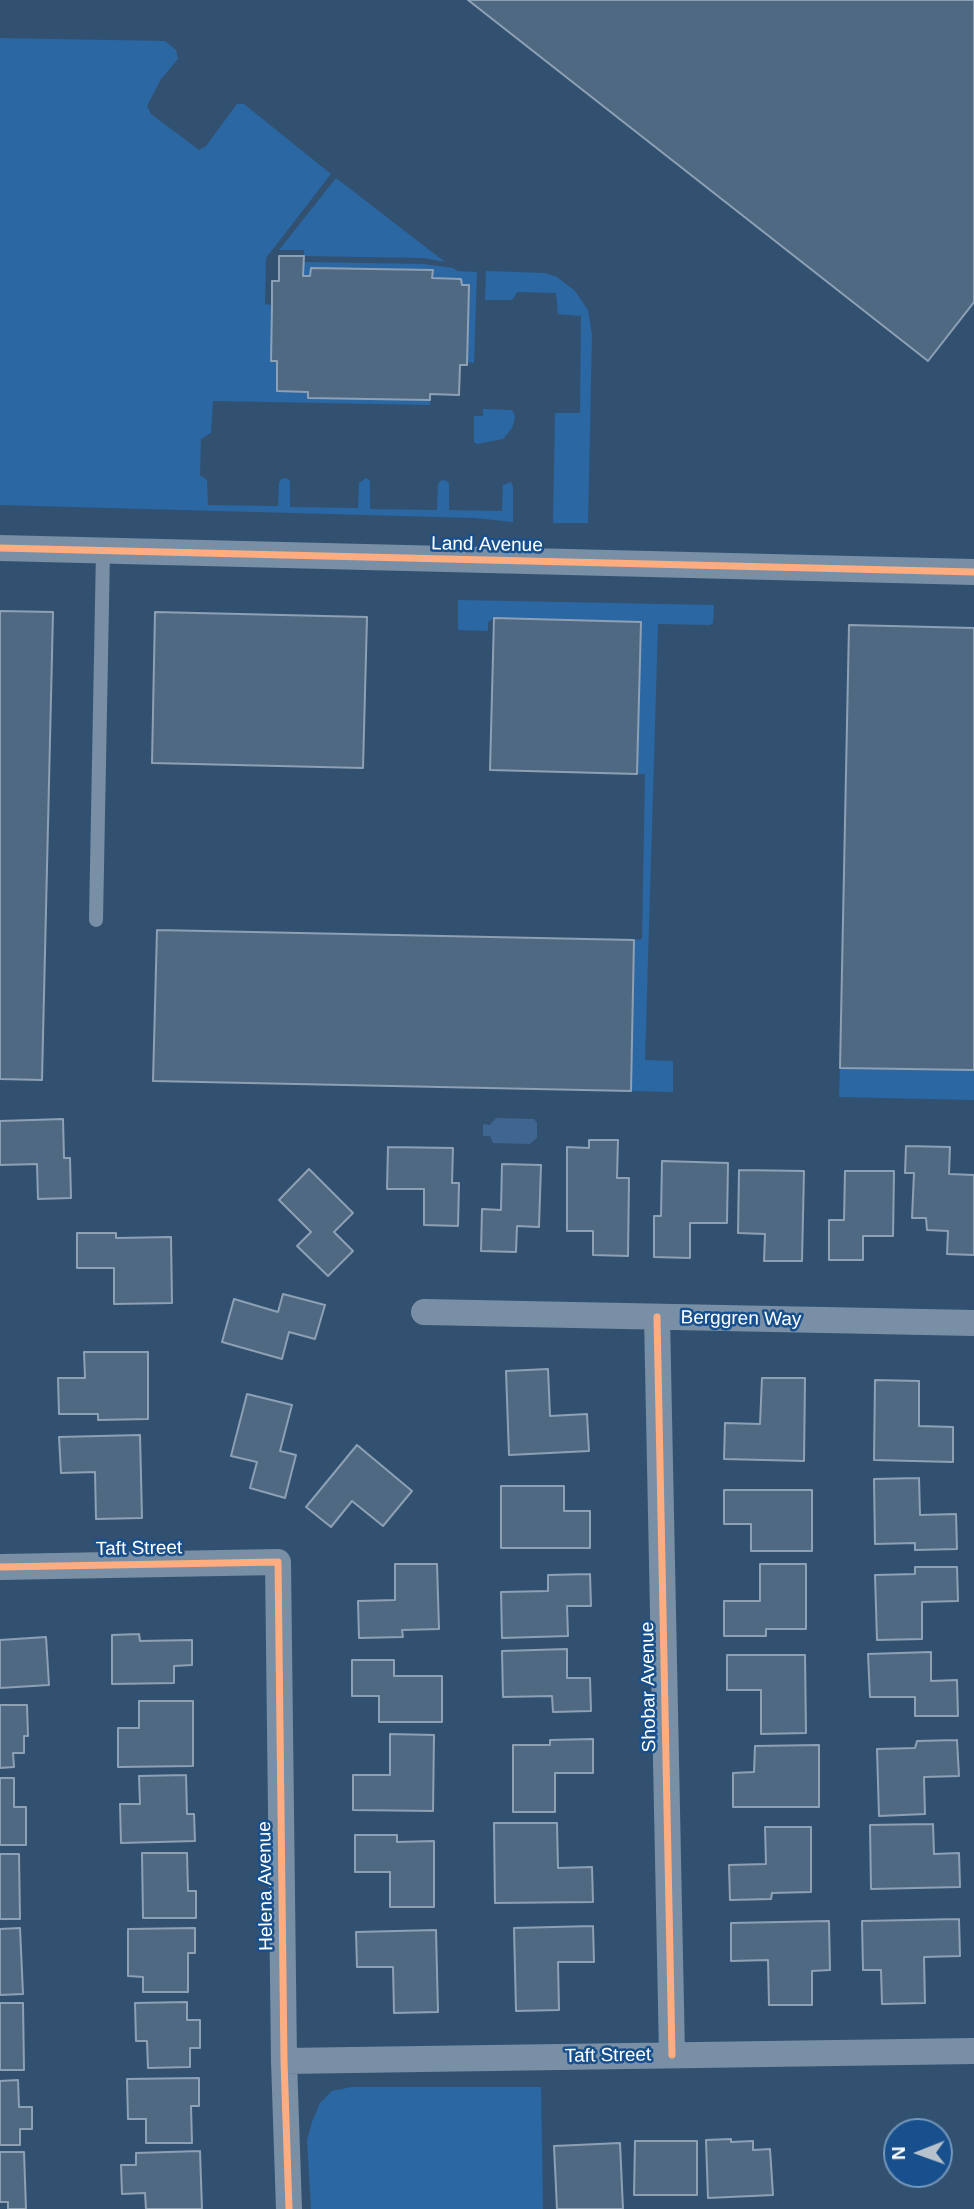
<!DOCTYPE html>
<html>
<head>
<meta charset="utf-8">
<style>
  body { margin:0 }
  #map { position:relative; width:974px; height:2209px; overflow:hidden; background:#325171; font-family:Helvetica,sans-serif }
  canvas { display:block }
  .north { position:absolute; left:883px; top:2118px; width:70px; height:70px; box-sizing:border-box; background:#17508c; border:2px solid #7496ba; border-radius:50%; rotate:269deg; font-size:19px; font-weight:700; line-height:28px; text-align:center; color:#fff }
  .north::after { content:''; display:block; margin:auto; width:24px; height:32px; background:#b7c2cd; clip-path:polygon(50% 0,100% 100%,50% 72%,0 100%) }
</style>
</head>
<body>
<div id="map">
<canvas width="974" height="2209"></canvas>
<div class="north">N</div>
</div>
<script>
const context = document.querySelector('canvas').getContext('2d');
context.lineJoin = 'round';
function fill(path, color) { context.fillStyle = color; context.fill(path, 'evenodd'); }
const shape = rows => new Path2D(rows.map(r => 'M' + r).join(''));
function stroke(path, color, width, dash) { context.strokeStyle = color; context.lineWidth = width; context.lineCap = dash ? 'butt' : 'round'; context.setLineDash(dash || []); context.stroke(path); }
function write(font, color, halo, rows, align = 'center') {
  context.font = font + ' Helvetica,sans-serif'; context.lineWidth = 5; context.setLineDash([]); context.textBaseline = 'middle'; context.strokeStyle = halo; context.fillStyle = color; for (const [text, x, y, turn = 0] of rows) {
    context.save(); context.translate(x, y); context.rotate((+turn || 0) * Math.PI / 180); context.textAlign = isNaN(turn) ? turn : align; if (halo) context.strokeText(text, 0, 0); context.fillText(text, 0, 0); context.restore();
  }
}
fill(shape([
  [0,38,165,41,176,50,178,59,161,79,147,106,151,114,199,150,206,146,237,104,244,104,331,174,266,258,265,304,272,305,271,361,277,361,277,391,308,392,309,398,430,400,430,405,213,401,211,433,201,439,200,475,207,480,208,505,278,506,279,483,281,479,286,478,290,481,290,507,358,508,359,483,366,478,370,481,370,509,437,510,438,485,440,481,445,480,449,483,449,510,502,511,503,485,511,482,513,487,513,522,475,518,0,505],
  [336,178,445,262,424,258,304,256,304,250,279,250],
  [304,262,423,264,453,268,457,271,477,272,474,363,467,362,469,285,462,285,461,279,432,278,432,270,311,268,310,276,303,276],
  [486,271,544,273,557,277,575,291,588,310,592,335,588,523,553,523,555,413,580,413,581,316,558,314,556,293,517,292,513,299,510,300,485,300],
  [483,409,512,410,515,416,514,422,512,428,503,439,477,444,474,442,474,416,483,416],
  [458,600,714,605,713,623,710,625,658,624,645,1060,673,1061,673,1092,631,1091,634,940,642,939,645,774,637,774,641,622,494,618,488,622,488,631,458,630],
  [840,1068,974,1070,974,1100,839,1097],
  [352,2087,541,2087,543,2209,311,2209,307,2140,312,2122,320,2103,332,2091]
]), '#2b67a3');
fill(shape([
  [496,1118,534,1119,537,1123,537,1138,530,1144,493,1143,490,1136,483,1136,483,1124,490,1125]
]), '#3e6691');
const building = shape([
  [468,0,974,0,974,302,928,361,468,0],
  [279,256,304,256,303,276,310,276,311,268,433,270,432,278,461,279,462,285,469,285,467,365,460,365,459,395,430,394,430,400,308,398,308,392,277,391,277,361,271,361,272,305,272,281,279,281,279,256],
  [0,611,53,612,42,1080,0,1079,0,611],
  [155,612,367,617,363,768,152,763,155,612],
  [494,618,641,622,637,774,490,770,494,618],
  [849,625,974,628,974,1070,840,1068,849,625],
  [157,930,634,940,631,1091,153,1081,157,930],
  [63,1119,64,1158,70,1158,71,1198,38,1199,37,1164,0,1165,0,1121,63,1119],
  [589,1140,618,1140,617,1178,629,1178,628,1256,593,1255,593,1231,567,1231,567,1147,589,1148,589,1140],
  [906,1146,950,1147,949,1174,974,1175,974,1255,947,1254,948,1231,927,1230,926,1218,912,1218,914,1173,905,1173,906,1146],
  [388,1147,453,1148,452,1183,459,1183,458,1226,424,1225,424,1189,387,1189,388,1147],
  [662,1161,728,1163,727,1223,690,1223,690,1258,654,1257,654,1216,661,1216,662,1161],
  [502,1164,541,1165,539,1227,517,1226,516,1252,481,1251,482,1209,501,1210,502,1164],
  [309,1169,353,1213,334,1232,353,1251,328,1276,297,1246,311,1232,279,1200,309,1169],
  [739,1170,804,1171,802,1261,764,1261,765,1234,738,1233,739,1170],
  [845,1171,894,1171,893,1236,863,1236,863,1260,829,1260,829,1220,844,1220,845,1171],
  [77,1233,116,1233,116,1238,171,1237,172,1303,114,1304,114,1268,77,1268,77,1233],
  [283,1294,325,1305,315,1339,289,1332,282,1359,222,1342,234,1299,278,1312,283,1294],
  [84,1352,148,1352,148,1419,98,1420,98,1414,59,1414,58,1378,85,1378,84,1352],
  [548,1369,550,1416,587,1414,589,1451,509,1455,506,1371,548,1369],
  [762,1378,805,1378,804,1461,724,1459,725,1423,760,1424,762,1378],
  [875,1380,919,1381,919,1426,953,1427,953,1462,874,1460,875,1380],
  [247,1394,292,1405,280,1451,296,1455,285,1498,250,1488,257,1462,231,1456,247,1394],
  [140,1435,142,1518,96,1519,95,1472,61,1473,59,1437,140,1435],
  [357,1445,412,1491,383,1526,352,1501,331,1527,306,1507,357,1445],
  [919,1478,920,1515,956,1514,957,1549,915,1550,915,1543,875,1544,874,1479,919,1478],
  [501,1486,564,1486,564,1511,590,1511,590,1548,501,1548,501,1486],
  [724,1490,812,1490,812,1551,751,1551,751,1524,724,1524,724,1490],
  [395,1564,437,1564,439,1629,402,1630,403,1637,359,1638,358,1601,395,1600,395,1564],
  [760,1564,806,1564,806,1629,766,1629,766,1636,724,1636,724,1601,760,1601,760,1564],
  [915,1567,957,1567,958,1601,922,1602,922,1639,877,1640,875,1575,915,1574,915,1567],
  [590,1574,591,1606,567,1606,568,1636,502,1638,501,1592,548,1591,548,1575,590,1574],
  [139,1634,140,1641,192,1640,192,1665,174,1666,174,1683,112,1684,112,1635,139,1634],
  [46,1637,49,1685,0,1688,0,1640,46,1637],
  [567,1649,567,1678,590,1678,591,1711,553,1712,552,1696,503,1697,502,1651,567,1649],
  [931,1652,931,1681,957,1680,958,1716,915,1716,915,1697,870,1697,868,1654,931,1652],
  [727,1655,805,1655,806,1733,761,1734,761,1690,727,1690,727,1655],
  [352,1660,394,1660,394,1676,442,1676,442,1722,379,1722,379,1696,352,1696,352,1660],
  [139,1701,193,1701,193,1766,118,1767,118,1728,139,1728,139,1701],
  [0,1705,27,1705,28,1736,24,1736,24,1753,13,1753,14,1767,0,1768,0,1705],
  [390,1734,434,1735,433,1811,353,1810,353,1775,390,1775,390,1734],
  [593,1739,593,1773,555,1773,555,1812,513,1812,513,1745,550,1745,550,1740,593,1739],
  [957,1740,959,1776,924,1777,925,1814,879,1816,877,1749,915,1748,917,1741,957,1740],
  [819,1745,819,1807,733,1807,733,1773,754,1772,755,1746,819,1745],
  [186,1775,187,1814,194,1814,195,1841,121,1843,120,1804,140,1804,139,1776,186,1775],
  [0,1778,14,1778,14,1807,26,1807,26,1845,0,1845,0,1778],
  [494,1823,557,1823,558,1868,592,1867,593,1902,495,1903,494,1823],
  [933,1824,934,1854,959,1853,960,1887,871,1889,870,1825,933,1824],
  [765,1827,811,1827,811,1892,772,1893,771,1899,730,1900,729,1865,766,1864,765,1827],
  [355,1835,397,1835,397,1842,434,1841,434,1907,390,1907,390,1872,355,1872,355,1835],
  [142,1853,187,1853,188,1891,196,1891,196,1918,143,1918,142,1853],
  [0,1854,19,1854,20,1919,0,1919,0,1854],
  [959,1919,960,1956,924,1957,925,2003,882,2004,881,1970,863,1970,862,1921,959,1919],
  [829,1921,830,1970,812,1971,812,2005,769,2005,768,1960,731,1961,731,1923,829,1921],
  [593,1926,594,1962,558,1962,559,2010,516,2011,514,1928,593,1926],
  [20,1928,23,1994,0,1995,0,1929,20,1928],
  [195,1928,195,1953,188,1953,188,1992,143,1992,143,1977,128,1976,128,1929,195,1928],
  [436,1930,438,2012,394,2013,393,1967,357,1967,356,1932,436,1930],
  [187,2002,187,2020,200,2020,200,2048,190,2048,190,2067,148,2068,147,2041,136,2041,135,2003,187,2002],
  [0,2003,23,2003,24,2070,0,2070,0,2003],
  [199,2078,199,2106,191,2106,192,2143,146,2143,146,2119,128,2119,127,2079,199,2078],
  [18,2080,19,2107,32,2107,32,2129,20,2129,20,2145,0,2145,0,2081,18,2080],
  [731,2139,731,2142,753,2141,753,2150,770,2149,773,2195,708,2198,706,2140,731,2139],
  [635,2141,697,2141,697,2195,634,2195,635,2141],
  [620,2143,623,2209,557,2209,554,2146,620,2143],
  [200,2151,202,2209,146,2209,145,2193,122,2194,121,2165,136,2165,136,2153,200,2151],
  [0,2152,24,2152,26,2209,8,2209,8,2202,0,2202,0,2152]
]);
fill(building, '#506983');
stroke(building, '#8ea0b4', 2);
stroke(shape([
  [96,920,103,551]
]), '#798fa6', 14);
stroke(shape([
  [0,548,974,572],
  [424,1312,974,1323],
  [657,1317,672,2055],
  [0,1567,278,1562,284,2061,289,2209],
  [284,2061,974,2051]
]), '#798fa6', 26);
stroke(shape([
  [0,548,974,572],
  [657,1317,672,2055],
  [0,1567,278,1562,284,2061,289,2209]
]), '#ffac80', 7);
write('19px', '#fff', '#17508c', [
  ["Land Avenue",487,545,1],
  ["Berggren Way",741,1319,1],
  ["Taft Street",139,1549,-1],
  ["Shobar Avenue",649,1687,-91],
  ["Helena Avenue",266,1886,-91],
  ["Taft Street",608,2056,-1]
]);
</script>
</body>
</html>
